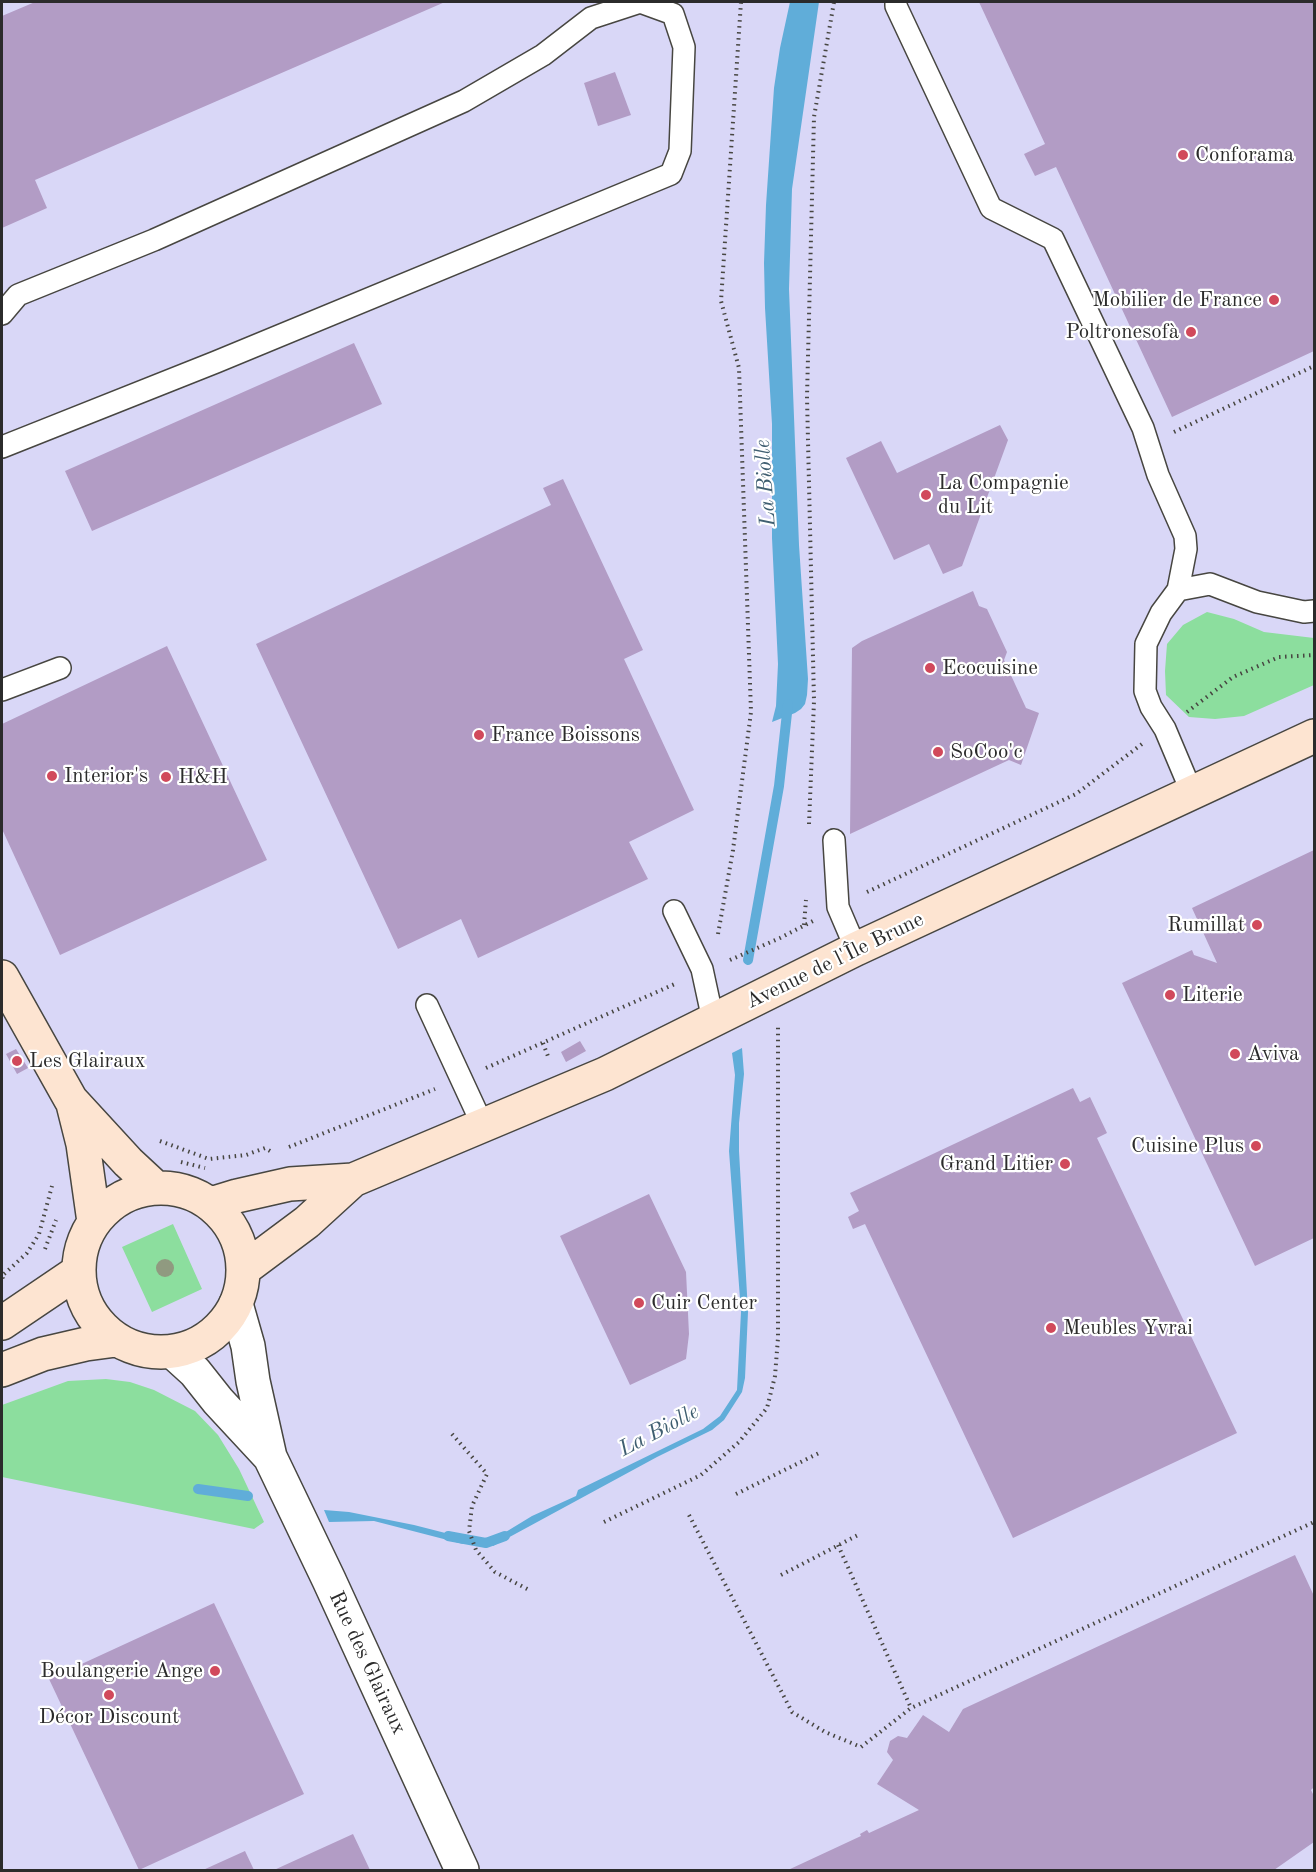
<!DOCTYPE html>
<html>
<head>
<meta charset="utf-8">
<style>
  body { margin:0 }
  #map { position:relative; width:1316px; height:1872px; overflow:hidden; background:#e7e0bd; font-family:"Old Standard TT",serif }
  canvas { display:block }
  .frame { position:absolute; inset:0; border:3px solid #2b2b2b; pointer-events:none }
</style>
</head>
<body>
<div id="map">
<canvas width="1316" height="1872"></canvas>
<div class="frame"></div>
</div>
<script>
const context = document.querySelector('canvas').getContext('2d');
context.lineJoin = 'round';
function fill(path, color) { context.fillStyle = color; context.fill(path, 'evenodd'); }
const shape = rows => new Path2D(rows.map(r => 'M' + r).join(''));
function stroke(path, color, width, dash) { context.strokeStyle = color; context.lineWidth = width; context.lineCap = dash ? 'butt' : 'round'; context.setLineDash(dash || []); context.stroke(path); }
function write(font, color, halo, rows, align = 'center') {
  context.font = font + ' "Old Standard TT",serif'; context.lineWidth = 4.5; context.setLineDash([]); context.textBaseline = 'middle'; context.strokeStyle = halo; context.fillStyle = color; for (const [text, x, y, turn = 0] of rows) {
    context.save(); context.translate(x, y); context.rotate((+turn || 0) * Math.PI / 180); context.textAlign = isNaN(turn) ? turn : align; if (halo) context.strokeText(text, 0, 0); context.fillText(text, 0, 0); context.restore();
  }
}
fill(shape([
  [2,2,1314,2,1314,1870,2,1870]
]), '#d9d7f7');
fill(shape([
  [1207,612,1234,619,1264,632,1314,638,1314,685,1244,716,1215,719,1189,717,1166,695,1165,671,1167,644,1183,625],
  [173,1224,202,1289,152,1312,122,1247],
  [106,1379,130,1382,154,1390,195,1411,218,1435,239,1469,264,1522,254,1529,2,1477,2,1405,68,1381]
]), '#8cde9e');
fill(shape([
  [790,2,819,2,792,189,789,289,799,545,808,679,807,695,805,704,801,709,795,713,772,722,776,706,778,664,772,538,772,424,765,308,764,263,766,205,774,88,780,48],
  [742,1048,744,1074,739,1123,739,1151,748,1312,745,1378,742,1392,724,1420,712,1430,657,1457,493,1546,491,1541,532,1516,576,1496,578,1490,703,1429,720,1416,737,1390,741,1312,729,1151,735,1075,732,1053],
  [324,1510,349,1512,414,1525,461,1537,463,1544,374,1521,329,1522]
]), '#60add9');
stroke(shape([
  [748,960,779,786,788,704],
  [198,1489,248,1496],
  [448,1536,486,1543,505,1536]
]), '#60add9', 10);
fill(shape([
  [35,2,445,2,35,180,47,208,2,228,2,16],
  [979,2,1314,2,1314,351,1172,417,1056,167,1035,176,1024,154,1045,144],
  [615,72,631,115,598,126,584,83],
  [354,343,382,404,92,531,65,471],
  [1000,425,1008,440,962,566,943,574,929,544,894,560,846,458,881,441,897,473],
  [563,479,643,650,624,659,694,810,629,842,648,879,478,958,461,919,398,949,256,644,551,505,543,488],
  [973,591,979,606,987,609,1007,652,1004,660,1026,708,1039,713,1021,765,1009,760,850,834,852,648,862,641],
  [167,646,267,860,60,955,2,829,2,724],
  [1314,850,1314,1238,1255,1266,1122,983,1192,950,1194,955,1217,963,1192,908],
  [580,1041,586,1051,566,1062,561,1052],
  [16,1049,28,1068,17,1074,6,1054],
  [1073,1088,1080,1102,1090,1097,1107,1133,1097,1138,1237,1433,1013,1538,865,1224,853,1229,848,1217,859,1211,850,1193],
  [649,1194,686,1272,689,1334,686,1359,630,1385,560,1236],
  [1295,1555,1314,1596,1314,1787,1311,1790,1314,1796,1314,1842,1274,1870,788,1870,861,1836,860,1834,867,1830,869,1833,919,1810,877,1784,893,1760,887,1752,890,1741,898,1736,907,1738,923,1715,949,1732,963,1709],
  [214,1603,304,1794,139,1870,49,1679],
  [353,1834,370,1870,274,1870],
  [245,1851,254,1870,203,1870]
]), '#b29cc5');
const lane = shape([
  [896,2,896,6,991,208,1053,239,1143,428,1158,475,1185,536,1186,549,1178,590],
  [2,314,18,295,154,240,464,101,543,55,591,18,640,2],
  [2,447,216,362,671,174,680,151,684,47,673,14,640,2],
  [2,690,60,668],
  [1192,793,1165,729,1151,707,1145,691,1146,644,1161,613,1178,590,1210,584,1257,602,1304,612,1314,611],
  [834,840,838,907,856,949],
  [674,911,702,969,713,1020],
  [427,1005,483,1126]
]);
const street = shape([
  [236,1304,248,1346,253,1381,270,1457,329,1580,462,1870],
  [173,1352,195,1372,218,1401,269,1456]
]);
const secondary = shape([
  [2,977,71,1100,128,1162,156,1188],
  [73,1104,83,1144,94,1222],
  '79 1270a82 82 0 1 1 164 0a82 82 0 1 1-164 0Z',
  [211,1204,237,1196,290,1184,353,1180],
  [244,1269,307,1222,353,1180,605,1074,856,949,1314,736],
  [2,1323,79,1271],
  [2,1370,43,1354,86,1344,116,1340]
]);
stroke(lane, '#474641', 24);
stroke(street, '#474641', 36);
stroke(secondary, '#474641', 36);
stroke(shape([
  [1174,432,1314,366],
  [1187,712,1233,677,1279,657,1314,655],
  [809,824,814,701,807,397,814,117,834,2],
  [867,892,1076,794,1142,744],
  [804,925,806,900],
  [718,934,733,850,751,712,739,368,721,301,741,2],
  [730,960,780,938,813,921],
  [543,1043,549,1059],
  [486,1068,677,983],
  [160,1141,209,1159,246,1155,265,1148,270,1151],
  [289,1147,435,1089],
  [181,1162,205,1168],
  [45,1249,56,1220],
  [3,1279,2,1276,27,1253,39,1234,52,1186],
  [452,1434,487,1474,472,1506,469,1531,476,1550,495,1572,529,1590],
  [736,1494,821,1452],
  [689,1515,792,1712,825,1732,861,1747,911,1708,1314,1522],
  [604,1522,701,1475,739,1442,767,1408,775,1376,778,1338,778,1027],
  [838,1545,911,1708],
  [781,1575,860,1534]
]), '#474641', 4, [1.5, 4.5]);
stroke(lane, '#fff', 21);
stroke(street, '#fff', 33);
stroke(secondary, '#fde4d1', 33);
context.fillStyle = '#909a80';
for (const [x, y] of [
  [165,1268]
]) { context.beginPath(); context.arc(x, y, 9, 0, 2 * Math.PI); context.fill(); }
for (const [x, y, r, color] of [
  [1183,155,6,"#d1495b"],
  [1274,300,6,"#d1495b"],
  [1191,332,6,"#d1495b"],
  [926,495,6,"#d1495b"],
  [930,668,6,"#d1495b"],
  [479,735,6,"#d1495b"],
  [938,752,6,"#d1495b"],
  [52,776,6,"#d1495b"],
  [166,777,6,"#d1495b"],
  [1257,925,6,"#d1495b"],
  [1170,995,6,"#d1495b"],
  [1235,1054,6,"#d1495b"],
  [17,1061,6,"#d1495b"],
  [1256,1146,6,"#d1495b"],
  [1065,1164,6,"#d1495b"],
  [639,1303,6,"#d1495b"],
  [1051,1328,6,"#d1495b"],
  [215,1671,6,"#d1495b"],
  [109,1695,6,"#d1495b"]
]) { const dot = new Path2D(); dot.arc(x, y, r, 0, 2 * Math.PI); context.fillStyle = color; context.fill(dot); stroke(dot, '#fff', 2); }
write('21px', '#2b2b2b', '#fff', [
  ["Conforama",1195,155],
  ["Mobilier de France",1262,300,"right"],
  ["Poltronesofà",1179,332,"right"],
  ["La Compagnie",938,483],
  ["du Lit",938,507],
  ["Ecocuisine",942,668],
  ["France Boissons",491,735],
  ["SoCoo'c",950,752],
  ["Interior's",64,776],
  ["H&H",178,777],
  ["Rumillat",1245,925,"right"],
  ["Literie",1182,995],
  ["Aviva",1247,1054],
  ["Les Glairaux",29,1061],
  ["Cuisine Plus",1244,1146,"right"],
  ["Grand Litier",1053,1164,"right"],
  ["Cuir Center",651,1303],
  ["Meubles Yvrai",1063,1328],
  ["Boulangerie Ange",203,1671,"right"],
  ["Décor Discount",109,1717,"center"]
], 'left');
write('21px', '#2b2b2b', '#fff', [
  ["Avenue de l'Île Brune",835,961,-26],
  ["Rue des Glairaux",367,1663,65]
]);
write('italic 22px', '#405f71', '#fff', [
  ["La Biolle",766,483,-94],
  ["La Biolle",659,1431,-28]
]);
</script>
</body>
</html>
